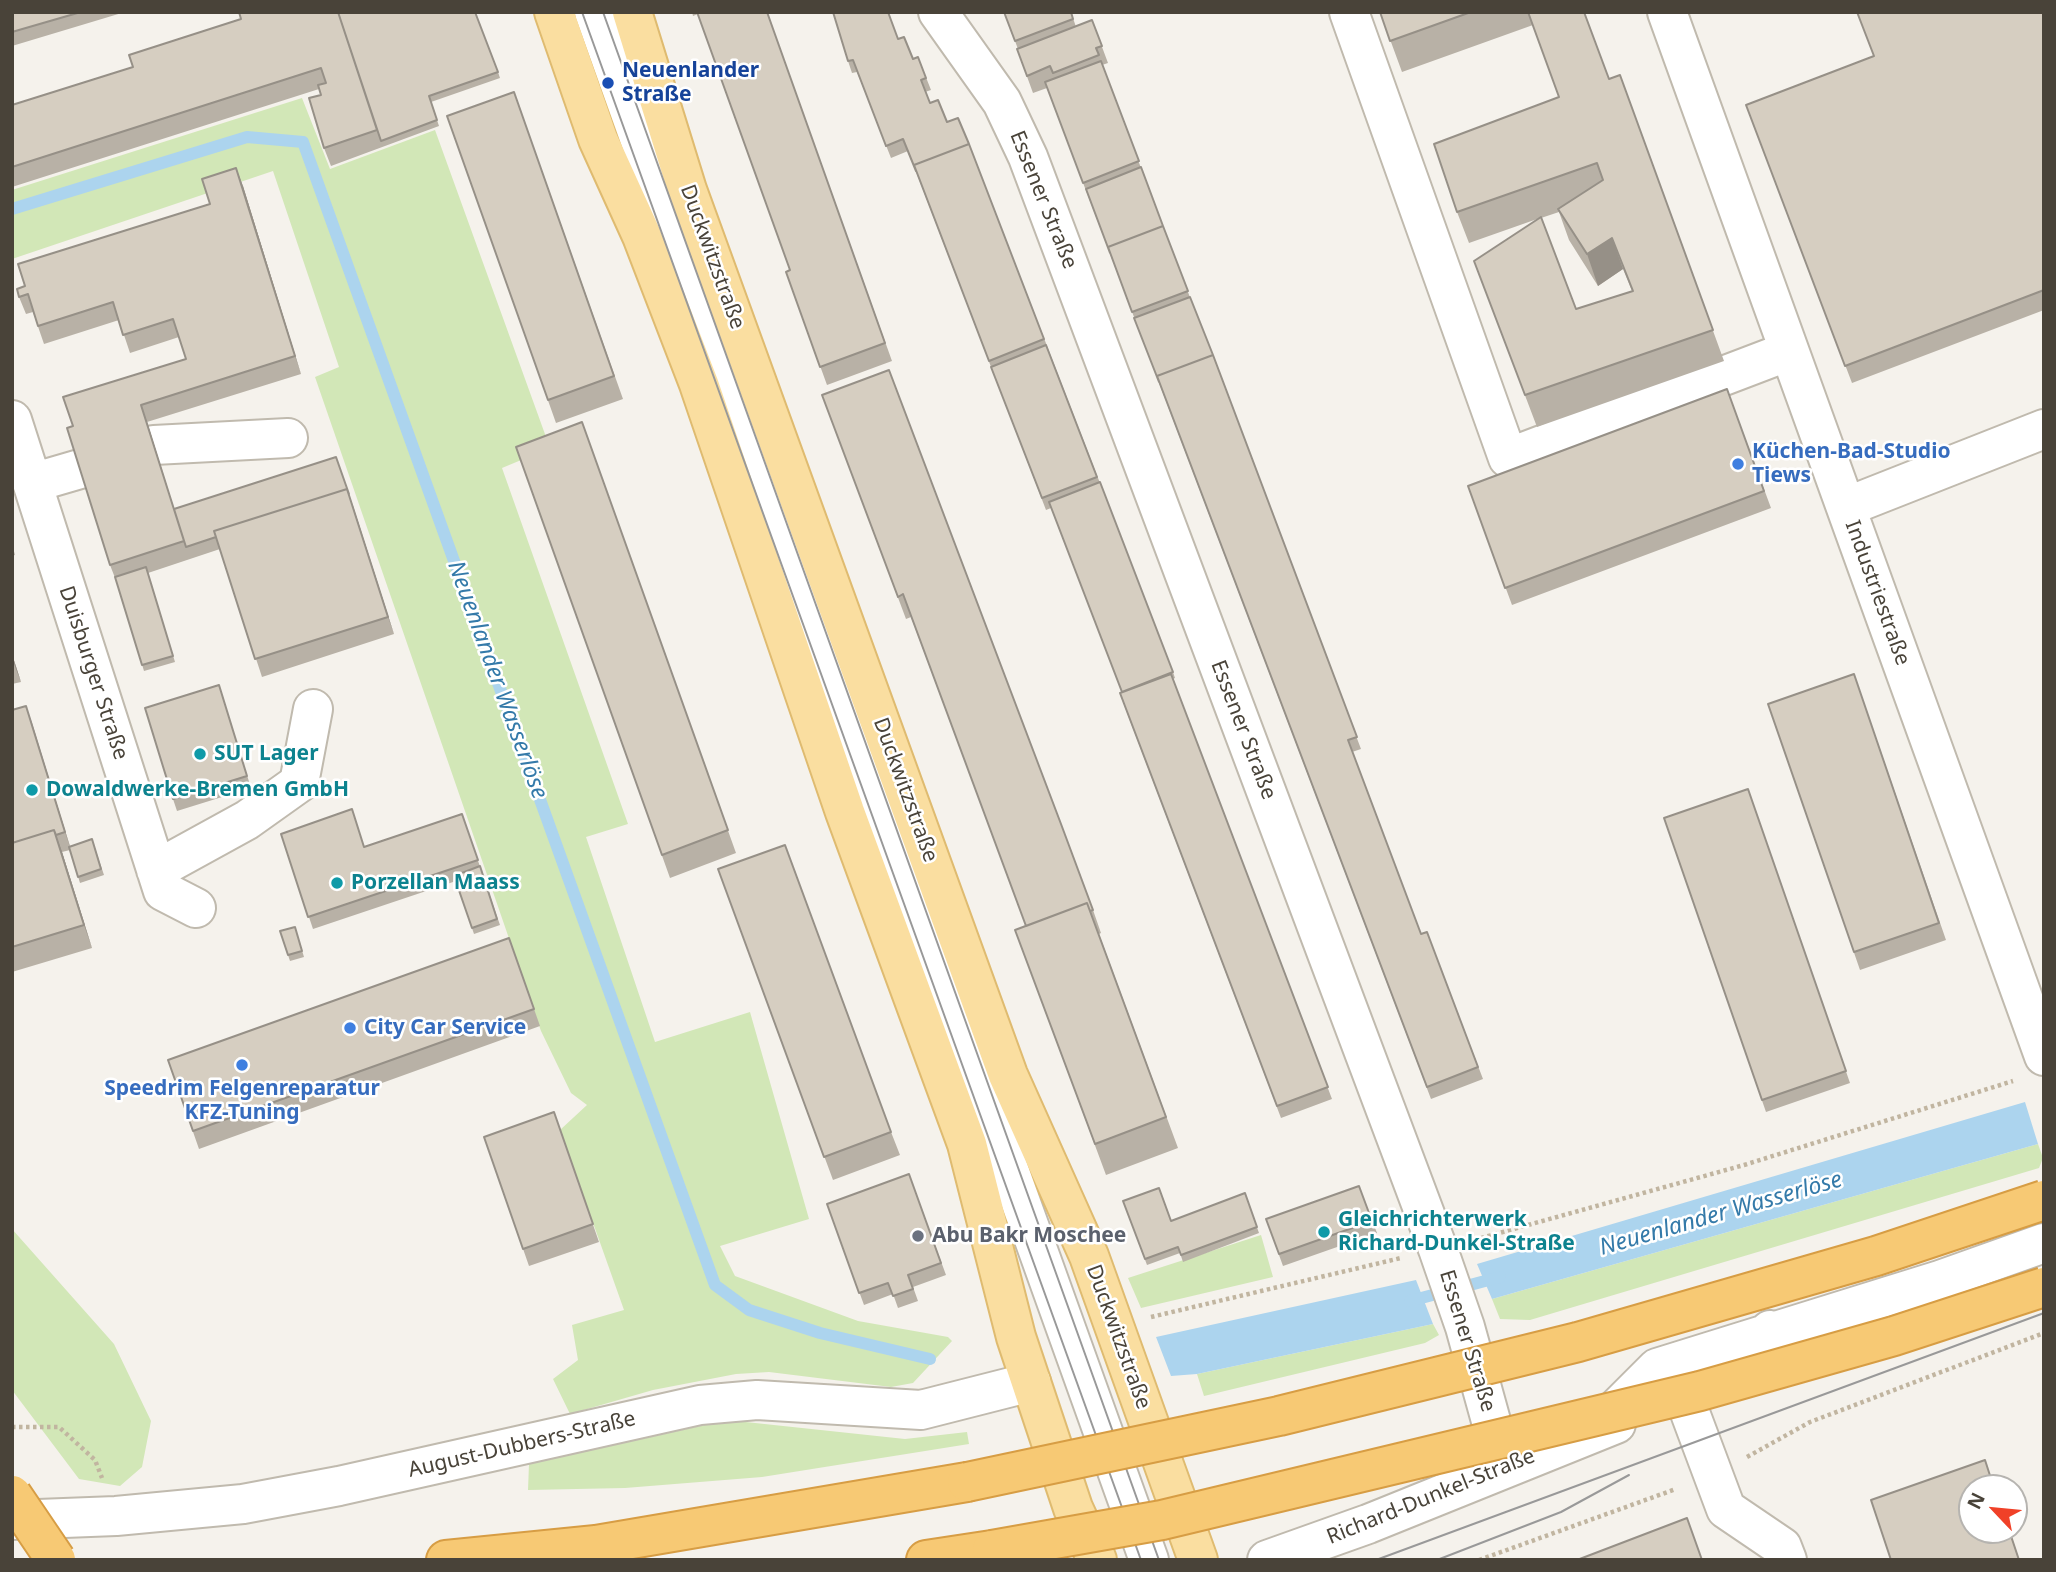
<!DOCTYPE html>
<html>
<head>
<meta charset="utf-8">
<style>
  body { margin:0 }
  #map { position:relative; width:2056px; height:1572px; overflow:hidden; background:#f5f2ec; font-family:"Noto Sans",sans-serif }
  canvas { display:block }
  .frame { position:absolute; inset:0; border:14px solid #494339; pointer-events:none }
  .north { position:absolute; left:1958px; top:1474px; width:70px; height:70px; box-sizing:border-box; background:#fff; border:2px solid #b6b4b0; border-radius:50%; rotate:296deg; font-size:19px; font-weight:700; line-height:28px; text-align:center; color:#494339 }
  .north::after { content:''; display:block; margin:auto; width:24px; height:32px; background:#f04128; clip-path:polygon(50% 0,100% 100%,50% 72%,0 100%) }
</style>
</head>
<body>
<div id="map">
<canvas width="2056" height="1572"></canvas>
<div class="frame"></div>
<div class="north">N</div>
</div>
<script>
const context = document.querySelector('canvas').getContext('2d');
context.lineJoin = 'round';
function fill(path, color) { context.fillStyle = color; context.fill(path, 'evenodd'); }
const shape = rows => new Path2D(rows.map(r => 'M' + r).join(''));
function stroke(path, color, width, dash) { context.strokeStyle = color; context.lineWidth = width; context.lineCap = dash ? 'butt' : 'round'; context.setLineDash(dash || []); context.stroke(path); }
function write(font, color, halo, rows, align = 'center') {
  context.font = font + ' "Noto Sans",sans-serif'; context.lineWidth = 5; context.setLineDash([]); context.textBaseline = 'middle'; context.strokeStyle = halo; context.fillStyle = color; for (const [text, x, y, turn = 0] of rows) {
    context.save(); context.translate(x, y); context.rotate((+turn || 0) * Math.PI / 180); context.textAlign = isNaN(turn) ? turn : align; if (halo) context.strokeText(text, 0, 0); context.fillText(text, 0, 0); context.restore();
  }
}
fill(shape([
  [302,98,330,169,435,130,550,448,502,468,628,824,586,837,655,1042,750,1012,809,1219,720,1246,735,1276,858,1321,948,1337,952,1341,913,1383,891,1387,769,1372,736,1374,653,1390,570,1414,553,1379,578,1360,572,1325,624,1310,560,1130,587,1105,571,1093,541,1031,315,377,339,367,273,171,12,259,12,190],
  [2038,1144,2043,1158,2039,1168,1530,1320,1500,1319,1492,1299],
  [12,1229,114,1344,151,1421,142,1467,120,1486,79,1479,12,1390],
  [1261,1235,1273,1277,1141,1308,1128,1278],
  [1433,1324,1439,1335,1425,1343,1204,1396,1197,1374],
  [727,1420,905,1439,967,1432,969,1444,762,1477,625,1488,528,1490,529,1464]
]), '#d2e7b7');
fill(shape([
  [2025,1102,2038,1144,1492,1299,1477,1264],
  [1416,1280,1433,1324,1197,1374,1171,1376,1156,1337]
]), '#acd4ee');
stroke(shape([
  [12,209,247,137,303,142,715,1285,749,1310,820,1333,930,1359],
  [1410,1301,1500,1277]
]), '#acd4ee', 12);
const minor = shape([
  [594,12,1149,1560],
  [938,12,1002,102,1028,157,1438,1249,1465,1327,1504,1468],
  [1349,12,1508,458,1789,351],
  [1667,12,2044,1056],
  [12,420,163,891,196,908],
  [154,445,288,438],
  [32,483,80,469],
  [1846,507,2044,429],
  [156,870,247,820,299,783,313,709],
  [1695,1395,1770,1330],
  [1686,1402,1726,1509,1782,1547,1787,1560],
  [1602,1423,1657,1368,1940,1280,2044,1243],
  [12,1520,116,1516,243,1504,339,1486,700,1405,757,1400,921,1410,1031,1382],
  [1267,1560,1368,1524,1616,1424]
]);
const major = shape([
  [554,12,598,139,642,236,699,384,845,812,967,1144,1016,1337,1073,1508,1097,1560],
  [632,12,687,190,1008,1075,1089,1256,1198,1560]
]);
const highway = shape([
  [446,1560,596,1545,967,1482],
  [926,1560,992,1550]
]);
stroke(minor, '#c0baae', 42);
stroke(major, '#dfbb70', 42);
stroke(highway, '#d79d44', 42);
stroke(shape([
  [1474,1240,1744,1165,2013,1081],
  [1151,1317,1401,1258],
  [12,1427,59,1427,95,1460,102,1478],
  [1747,1457,1810,1422,2044,1333],
  [1479,1560,1676,1489]
]), '#c1b5a0', 4.5, [3.5, 3.5]);
stroke(minor, '#fff', 38);
stroke(major, '#fadea0', 38);
stroke(highway, '#f7c974', 38);
stroke(shape([
  [582,12,1141,1560],
  [603,12,1159,1560],
  [1376,1560,2044,1313],
  [1437,1560,1561,1512,1629,1475]
]), '#999', 2);
const highwayBridge = shape([
  [967,1482,1279,1416,1578,1342,1876,1256,2044,1200],
  [12,1495,56,1560],
  [992,1550,1162,1520,1700,1391,1894,1336,2044,1287]
]);
stroke(highwayBridge, '#d79d44', 42, []);
stroke(highwayBridge, '#f7c974', 38);
fill(shape([
  [12,12,125,12,12,46],
  [692,12,767,12,892,361,827,385,786,272,790,270,698,14,693,16],
  [1004,12,1071,12,1076,27,1092,20,1108,63,1102,65,1361,749,1352,752,1421,934,1427,932,1483,1079,1431,1099,1047,88,1033,93,1017,49,1018,49],
  [1380,12,1584,12,1609,79,1620,75,1724,361,1537,427,1474,261,1540,218,1469,243,1457,212,1559,97,1533,25,1402,72],
  [1559,212,1569,240,1598,286,1623,269,1632,291,1576,309,1541,218],
  [2044,12,2044,310,1852,383,1746,105],
  [898,39,913,59,918,57,931,90,925,92,930,103,947,122,969,144,1173,672,1175,678,1173,679,1332,1099,1281,1118,1124,705,1122,692,1051,508,1046,510,908,151,891,158,857,72,852,73,848,61],
  [129,55,498,72,500,78,431,102,439,126,331,166,324,148,321,95,319,89,12,187,12,105,133,67],
  [514,92,623,399,556,423,447,116],
  [243,186,301,374,147,422,174,509,353,506,394,634,262,677,220,549,148,573,175,662,144,671,117,583,110,565,73,426,186,359,179,337,130,353,119,320,44,344,33,312,26,314,19,297,25,286,210,204],
  [1727,389,1771,508,1512,605,1468,486],
  [822,395,1093,910,1101,933,1099,934,1178,1148,1106,1175,1015,930,1026,926,911,617,906,619],
  [582,422,736,853,670,878,516,447],
  [12,544,15,555,12,556],
  [12,654,21,682,12,684],
  [1854,674,1946,940,1860,970,1768,704],
  [219,685,251,788,177,811,173,799],
  [26,706,70,846,92,839,104,875,80,883,70,850,62,852,92,948,12,972,12,710],
  [1748,789,1850,1083,1766,1112,1664,818],
  [462,814,500,925,474,934,456,881,313,929,281,834,364,847],
  [718,869,891,1132,900,1155,833,1180],
  [295,927,304,957,290,961,280,931],
  [509,938,540,1026,199,1149,168,1060],
  [554,1112,599,1242,529,1266,484,1137],
  [909,1174,946,1275,913,1287,918,1301,898,1308,893,1294,864,1305,827,1204],
  [1359,1186,1377,1233,1283,1266,1266,1219],
  [1245,1193,1259,1233,1183,1262,1180,1253,1147,1265,1123,1201,1171,1221]
]), '#b8b1a6');
fill(shape([
  [236,168,243,186,301,374,295,356],
  [1612,238,1623,269,1598,286,1587,254],
  [141,405,147,422,186,547],
  [336,457,353,506,394,634,388,617],
  [12,654,21,682,14,664],
  [26,706,32,723,71,850,65,832],
  [54,830,62,852,92,948,84,925]
]), '#969087');
const building = shape([
  [12,12,81,12,12,32,12,12],
  [239,12,338,12,377,130,324,148,309,98,321,95,318,85,326,83,321,68,12,167,12,105,133,67,129,55,241,19,239,12],
  [338,12,475,12,498,72,429,96,437,120,381,141,338,12],
  [697,12,767,12,885,343,820,367,786,272,790,270,697,12],
  [833,12,888,12,898,39,904,37,913,59,918,57,926,78,921,80,930,103,938,100,947,122,958,118,969,144,914,165,916,171,903,139,886,146,853,60,848,61,833,12],
  [1004,12,1071,12,1073,19,1015,41,1004,12],
  [1380,12,1471,12,1390,41,1380,12],
  [1528,12,1584,12,1609,79,1620,75,1713,330,1525,395,1474,261,1541,217,1576,309,1633,291,1612,238,1587,254,1558,209,1603,180,1597,163,1457,212,1434,144,1559,97,1528,12],
  [1857,12,2044,12,2044,290,1845,366,1746,105,1874,56,1857,12],
  [1092,20,1102,46,1096,48,1099,55,1053,73,1050,66,1027,76,1017,49,1092,20],
  [1101,61,1139,161,1083,183,1045,82,1101,61],
  [514,92,614,376,548,400,447,116,514,92],
  [969,144,1044,339,989,361,914,165,969,144],
  [1141,167,1163,226,1108,247,1110,253,1086,189,1141,167],
  [236,168,295,356,141,405,184,541,110,565,67,428,73,426,63,397,186,359,173,319,123,335,113,302,38,326,28,294,19,297,17,289,25,286,18,264,210,204,202,179,236,168],
  [1163,226,1188,291,1132,312,1108,247,1163,226],
  [1190,297,1213,355,1157,376,1159,382,1134,318,1190,297],
  [1046,345,1097,477,1042,498,991,367,1046,345],
  [1213,355,1357,737,1348,740,1421,934,1427,932,1478,1067,1427,1087,1157,376,1213,355],
  [889,370,1061,824,1093,910,1090,911,1087,903,1026,926,903,594,898,597,822,395,889,370],
  [1727,389,1764,491,1505,588,1468,486,1727,389],
  [582,422,728,830,662,855,516,447,582,422],
  [336,457,349,494,347,489,214,531,216,537,186,547,174,509,336,457],
  [1100,482,1173,672,1122,692,1049,502,1100,482],
  [347,489,388,617,255,659,214,531,347,489],
  [146,567,173,656,142,665,115,577,146,567],
  [1171,674,1328,1087,1277,1106,1120,693,1171,674],
  [1854,674,1939,923,1854,952,1768,704,1854,674],
  [219,685,247,776,173,799,145,708,219,685],
  [26,706,65,832,56,835,54,830,12,843,12,710,26,706],
  [1748,789,1846,1071,1762,1100,1664,818,1748,789],
  [352,809,364,847,462,814,478,860,308,917,281,834,352,809],
  [54,830,84,925,12,947,12,843,54,830],
  [92,839,101,869,78,877,69,847,92,839],
  [785,845,891,1132,824,1157,718,869,785,845],
  [480,866,497,919,472,928,454,876,480,866],
  [1087,903,1166,1117,1095,1144,1015,930,1087,903],
  [295,927,302,951,288,955,280,931,295,927],
  [509,938,534,1009,193,1131,168,1060,509,938],
  [554,1112,593,1224,523,1249,484,1137,554,1112],
  [909,1174,941,1263,908,1275,913,1289,893,1296,888,1283,859,1293,827,1204,909,1174],
  [1359,1186,1372,1221,1279,1254,1266,1219,1359,1186],
  [1159,1188,1171,1221,1245,1193,1257,1227,1181,1255,1178,1247,1145,1259,1123,1201,1159,1188],
  [1985,1460,1994,1488,1972,1488,1972,1530,2009,1530,2019,1560,1891,1560,1871,1500,1985,1460],
  [1687,1518,1702,1560,1577,1560,1687,1518]
]);
fill(building, '#d6cec1');
stroke(building, '#969087', 2);
for (const [x, y, r, color] of [
  [608,83,7,"#1a4fb4"],
  [1738,464,7,"#3f7fe0"],
  [200,754,7,"#0f9aa8"],
  [32,790,7,"#0f9aa8"],
  [337,883,7,"#0f9aa8"],
  [350,1028,7,"#3f7fe0"],
  [242,1065,7,"#3f7fe0"],
  [1324,1232,7,"#0f9aa8"],
  [918,1236,7,"#6b7280"]
]) { const dot = new Path2D(); dot.arc(x, y, r, 0, 2 * Math.PI); context.fillStyle = color; context.fill(dot); stroke(dot, '#fff', 2.5); }
write('bold 21px', '#164399', '#fff', [
  ["Neuenlander",622,71],
  ["Straße",622,95]
], 'left');
write('21px', '#494339', '#fff', [
  ["Essener Straße",1043,200,68],
  ["Duckwitzstraße",712,257,70],
  ["Industriestraße",1877,593,70],
  ["Duisburger Straße",93,673,72],
  ["Essener Straße",1243,730,69],
  ["Duckwitzstraße",905,790,70],
  ["Duckwitzstraße",1118,1337,70],
  ["Essener Straße",1467,1341,73],
  ["August-Dubbers-Straße",522,1445,-13],
  ["Richard-Dunkel-Straße",1431,1497,-22]
]);
write('bold 21px', '#366cbe', '#fff', [
  ["Küchen-Bad-Studio",1752,452],
  ["Tiews",1752,476],
  ["City Car Service",364,1028],
  ["Speedrim Felgenreparatur",242,1089,"center"],
  ["KFZ-Tuning",242,1113,"center"]
], 'left');
write('bold 21px', '#0d838f', '#fff', [
  ["SUT Lager",214,754],
  ["Dowaldwerke-Bremen GmbH",46,790],
  ["Porzellan Maass",351,883],
  ["Gleichrichterwerk",1338,1220],
  ["Richard-Dunkel-Straße",1338,1244]
], 'left');
write('bold 21px', '#5b616d', '#fff', [
  ["Abu Bakr Moschee",932,1236]
], 'left');
write('italic 23px', '#347aa9', '#fff', [
  ["Neuenlander Wasserlöse",497,680,70],
  ["Neuenlander Wasserlöse",1721,1214,-16]
]);
</script>
</body>
</html>
